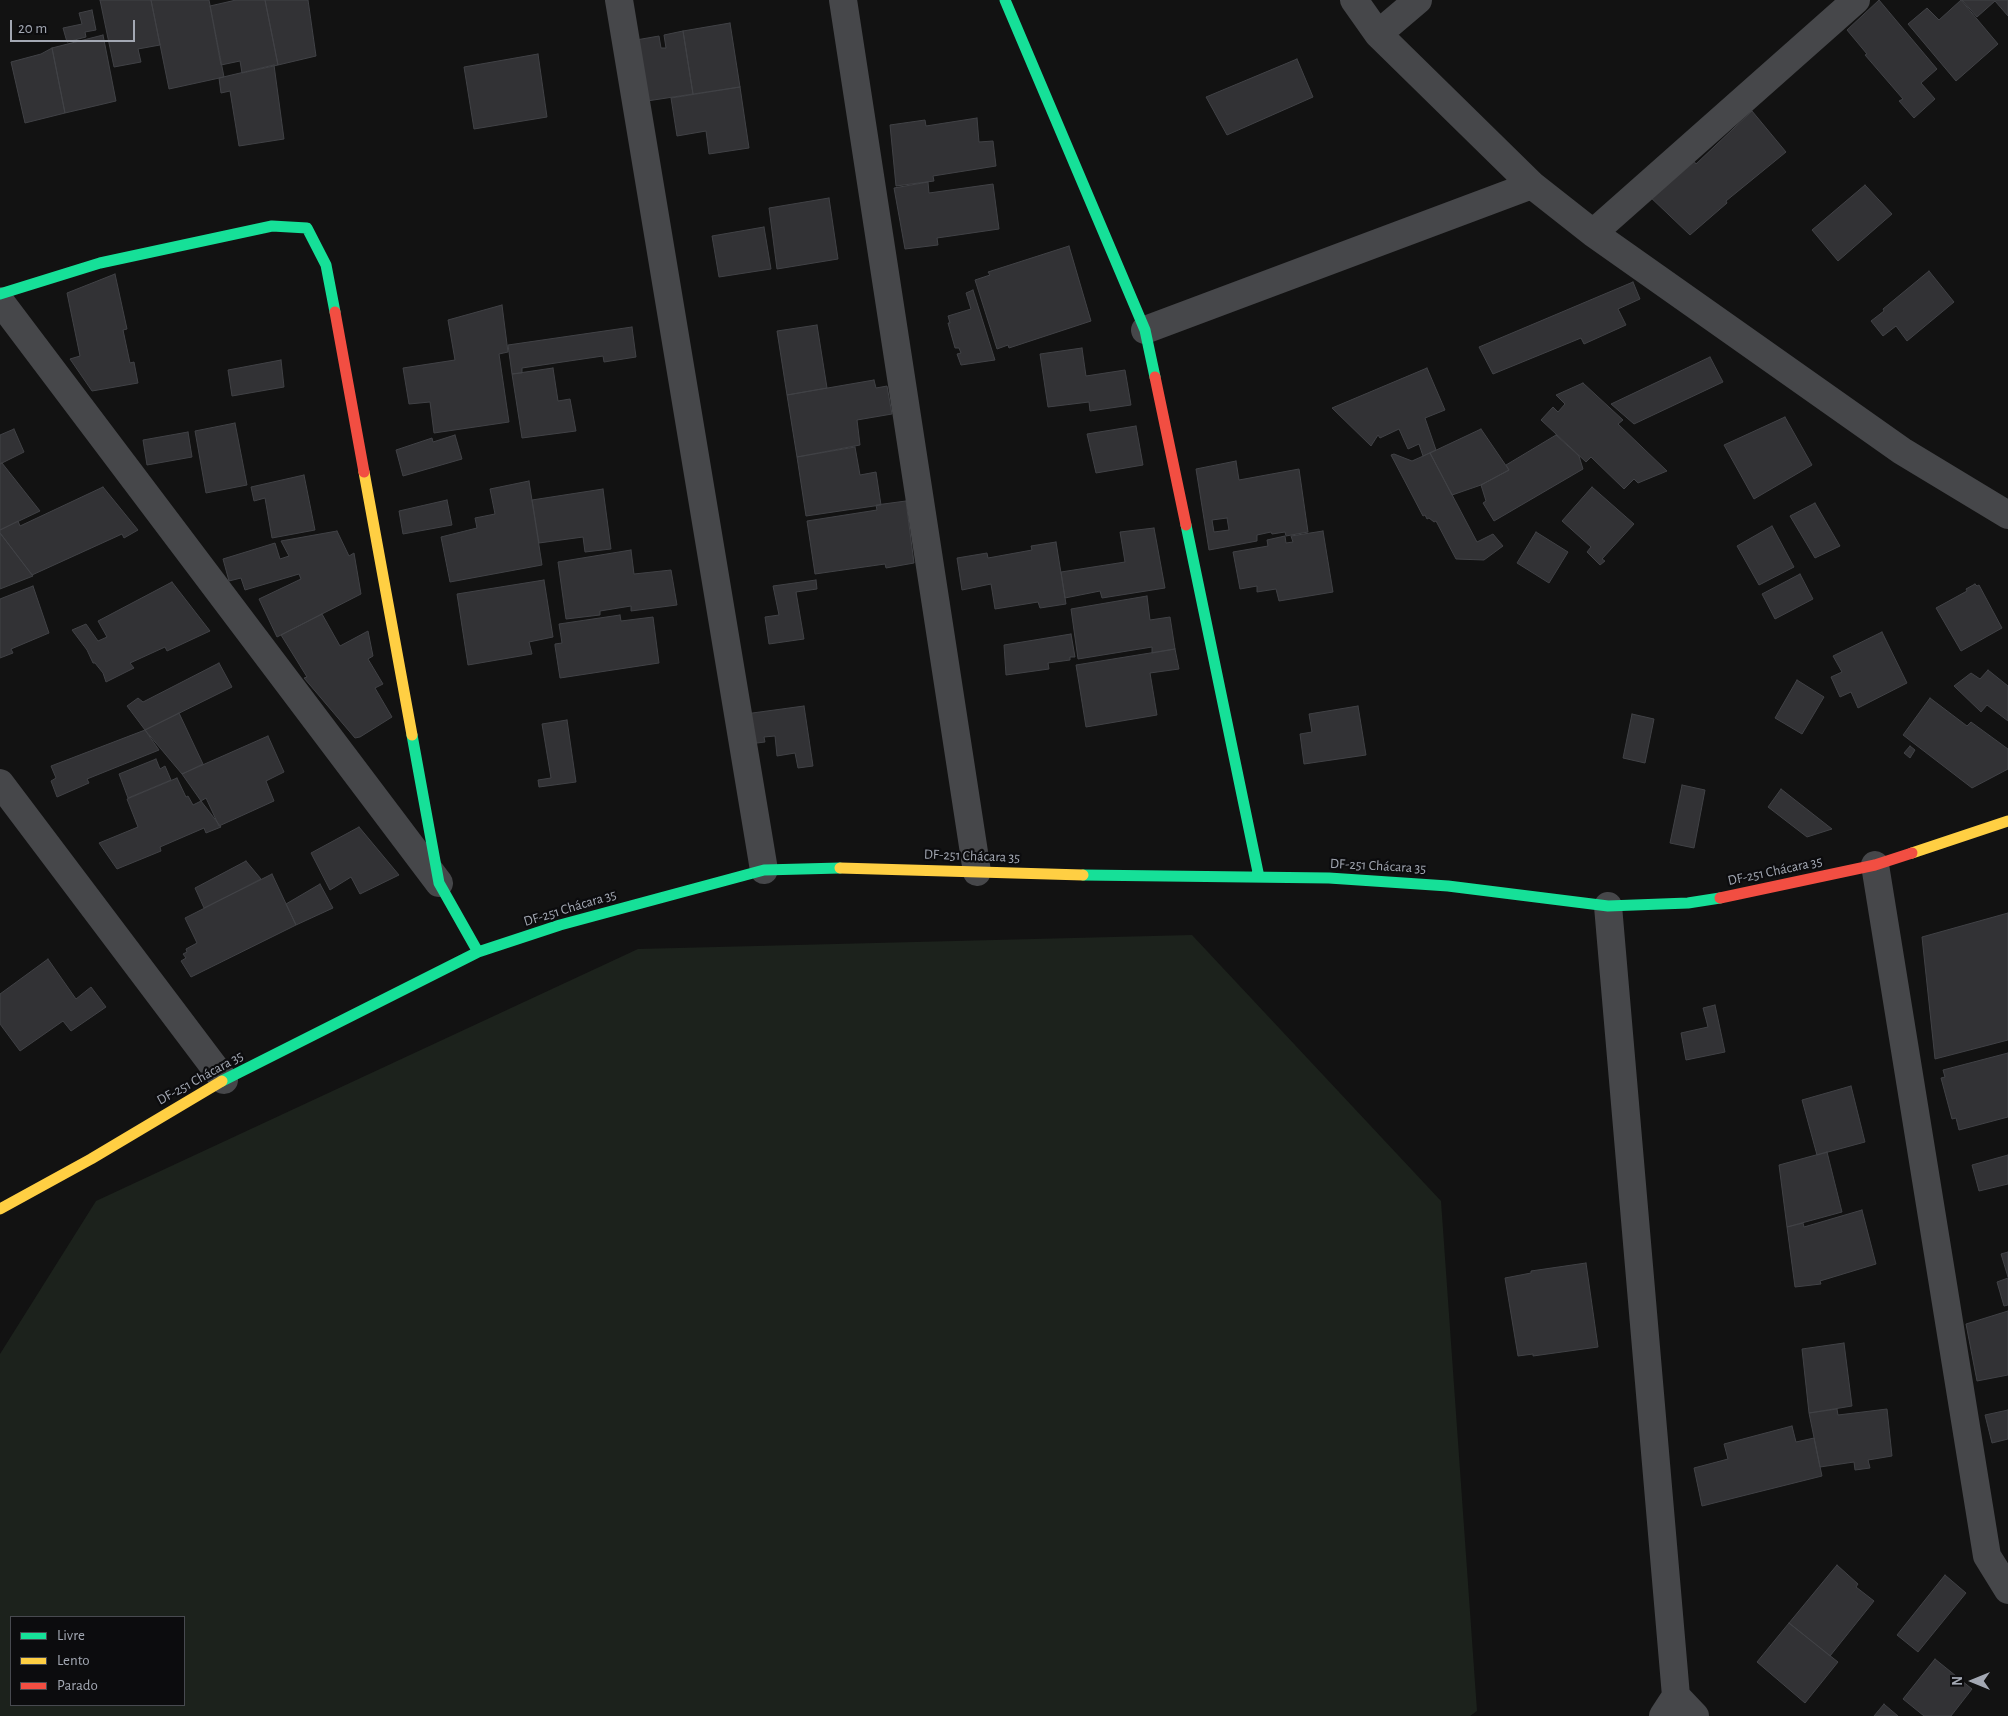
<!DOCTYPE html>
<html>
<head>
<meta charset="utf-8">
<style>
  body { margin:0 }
  #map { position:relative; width:2008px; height:1716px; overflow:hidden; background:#121212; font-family:"Alegreya Sans",sans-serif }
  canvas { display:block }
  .legend { position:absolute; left:10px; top:1616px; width:175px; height:90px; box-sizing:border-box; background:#0c0c0e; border:1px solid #484a50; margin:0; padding:6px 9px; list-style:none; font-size:15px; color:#a3a8b3 }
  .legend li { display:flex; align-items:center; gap:10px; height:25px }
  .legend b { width:25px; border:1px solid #484a50 }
  .north { position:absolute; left:1948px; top:1656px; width:50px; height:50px; -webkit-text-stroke:4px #0c0c0e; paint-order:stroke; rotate:270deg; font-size:14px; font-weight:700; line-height:20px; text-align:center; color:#a3a8b3 }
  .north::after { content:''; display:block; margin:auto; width:18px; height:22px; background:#a3a8b3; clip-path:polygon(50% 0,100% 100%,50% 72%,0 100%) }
  .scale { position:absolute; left:10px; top:20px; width:125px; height:22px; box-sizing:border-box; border:2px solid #a3a8b3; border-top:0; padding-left:6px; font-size:15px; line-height:18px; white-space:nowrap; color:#a3a8b3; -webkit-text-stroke:4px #0c0c0e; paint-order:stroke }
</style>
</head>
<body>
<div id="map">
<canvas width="2008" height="1716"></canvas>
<ul class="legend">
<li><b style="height:6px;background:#16e098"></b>Livre</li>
<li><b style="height:6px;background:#ffcf43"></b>Lento</li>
<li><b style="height:6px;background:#f24e42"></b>Parado</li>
</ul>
<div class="north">N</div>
<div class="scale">20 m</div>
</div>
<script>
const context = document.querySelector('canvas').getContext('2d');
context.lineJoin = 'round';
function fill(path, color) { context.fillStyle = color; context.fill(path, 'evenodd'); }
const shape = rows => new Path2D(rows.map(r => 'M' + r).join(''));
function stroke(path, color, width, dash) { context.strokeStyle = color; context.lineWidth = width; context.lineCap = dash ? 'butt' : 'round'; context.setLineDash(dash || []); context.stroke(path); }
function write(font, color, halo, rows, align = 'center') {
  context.font = font + ' "Alegreya Sans",sans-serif'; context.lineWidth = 4.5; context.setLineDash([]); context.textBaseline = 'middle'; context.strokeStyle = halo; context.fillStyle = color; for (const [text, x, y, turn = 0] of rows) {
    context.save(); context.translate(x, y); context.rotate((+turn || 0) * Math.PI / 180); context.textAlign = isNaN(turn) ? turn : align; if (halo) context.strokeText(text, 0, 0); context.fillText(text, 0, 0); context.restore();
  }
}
fill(shape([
  [1192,935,1441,1201,1477,1711,1470,1716,0,1716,0,1354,96,1201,638,949],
  [11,1617,184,1617,184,1705,11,1705]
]), '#1c221c');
const building = shape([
  [100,0,151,0,160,45,138,49,141,62,114,67,100,0],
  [151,0,209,0,224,77,169,89,151,0],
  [236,0,265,0,278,65,242,73,240,61,221,65,210,6,236,0],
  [265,0,308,0,316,56,278,65,265,0],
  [1879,0,1937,69,1921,83,1935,99,1914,118,1899,101,1903,99,1865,55,1867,54,1847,30,1879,0],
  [1961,0,1998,44,1956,81,1908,24,1927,8,1939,20,1961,0],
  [1962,0,2008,0,2008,16,1995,1,1977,17,1962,0],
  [92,10,96,30,85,32,86,37,67,42,63,28,82,24,79,13,92,10],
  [730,23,740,87,693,94,683,31,730,23],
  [683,31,693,94,647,101,636,40,659,36,661,48,666,48,664,35,683,31],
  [103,35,116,101,65,113,52,48,103,35],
  [52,48,65,113,25,123,11,62,41,54,52,48],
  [538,54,547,117,474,129,464,67,538,54],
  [1297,59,1313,97,1227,135,1206,97,1297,59],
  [274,65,284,139,239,146,230,91,221,93,219,78,274,65],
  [740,87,749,148,709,154,706,131,677,136,671,98,740,87],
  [1752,111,1786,152,1726,201,1727,203,1690,235,1647,194,1690,156,1696,164,1752,111],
  [977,118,979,142,993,141,996,166,933,176,934,181,896,186,890,125,925,120,926,126,977,118],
  [928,182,929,193,993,184,999,229,937,238,938,245,905,249,894,188,928,182],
  [1865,185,1892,214,1838,261,1812,230,1865,185],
  [829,198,838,259,777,269,769,208,829,198],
  [764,227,771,269,719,277,712,236,764,227],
  [1069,246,1091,321,1009,348,1008,345,997,349,975,280,990,275,988,272,1069,246],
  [1929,271,1954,302,1907,341,1896,326,1883,336,1871,321,1884,311,1883,309,1929,271],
  [115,274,127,329,123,330,130,363,134,362,138,383,92,391,70,359,80,356,67,293,115,274],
  [1633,282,1640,299,1618,309,1626,325,1584,344,1581,338,1493,374,1479,347,1633,282],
  [973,290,995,360,961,365,957,354,961,353,959,348,955,348,948,323,950,323,948,316,971,309,966,293,973,290],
  [502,305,508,352,499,354,509,422,434,433,430,402,409,404,403,368,455,360,448,320,502,305],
  [817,325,827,388,787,395,777,331,817,325],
  [632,327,636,357,604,362,603,356,522,368,522,373,512,374,508,345,632,327],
  [1082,348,1086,376,1125,370,1131,405,1090,411,1089,402,1048,407,1040,354,1082,348],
  [1710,357,1723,382,1634,424,1611,404,1710,357],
  [281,360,284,387,232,396,228,370,281,360],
  [553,368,558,401,570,399,576,431,522,438,512,374,553,368],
  [1427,368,1445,410,1425,418,1436,450,1423,456,1419,444,1408,449,1399,429,1380,438,1378,435,1371,446,1332,408,1427,368],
  [874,380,876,388,887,386,892,414,857,420,860,445,797,457,787,395,874,380],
  [1583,383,1623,420,1618,424,1667,471,1638,483,1634,479,1624,489,1591,457,1586,462,1541,420,1553,407,1558,412,1565,404,1556,395,1583,383],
  [1785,417,1812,465,1754,499,1724,445,1785,417],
  [235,423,247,485,206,493,195,431,235,423],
  [1136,426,1143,465,1096,473,1087,434,1136,426],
  [14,429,24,452,0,464,0,435,14,429],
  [1481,429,1509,470,1481,485,1452,495,1430,453,1481,429],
  [188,432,192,457,147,465,143,440,188,432],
  [455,435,462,459,403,476,396,450,432,438,433,442,455,435],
  [1556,435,1579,456,1583,469,1494,521,1483,503,1486,501,1481,485,1509,470,1506,465,1556,435],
  [855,447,860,475,876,472,881,505,806,516,797,457,855,447],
  [1430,453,1477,542,1493,534,1503,546,1484,560,1456,559,1436,521,1434,522,1429,518,1427,519,1425,515,1423,516,1391,455,1394,454,1412,461,1430,453],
  [1236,461,1239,480,1299,469,1308,532,1286,536,1285,532,1272,534,1271,532,1257,535,1257,541,1209,550,1196,469,1236,461],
  [1227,518,1229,530,1214,532,1212,520,1227,518],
  [2,463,40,511,0,530,0,464,2,463],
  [304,475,315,530,272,538,265,498,254,501,251,487,304,475],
  [529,481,542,565,450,582,441,537,477,528,475,518,495,514,490,489,529,481],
  [103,487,138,530,124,538,122,534,32,575,0,533,0,530,18,521,20,526,103,487],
  [1592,487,1634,524,1602,559,1605,561,1600,565,1587,552,1591,547,1562,521,1592,487],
  [603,489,611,549,585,552,583,537,539,543,532,500,603,489],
  [447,500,452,525,403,534,399,511,447,500],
  [906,501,914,563,886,568,885,564,815,574,807,521,877,510,876,505,906,501],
  [1815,503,1840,546,1815,558,1790,516,1815,503],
  [1772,526,1794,567,1759,585,1737,546,1772,526],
  [1154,528,1165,588,1102,598,1100,591,1065,598,1061,572,1125,562,1120,532,1154,528],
  [337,531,349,556,354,553,361,594,277,637,259,599,301,579,299,574,245,590,241,578,229,581,223,559,275,543,280,559,289,556,281,541,337,531],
  [1323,531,1333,592,1279,601,1276,589,1257,592,1257,586,1240,589,1233,552,1268,546,1267,540,1285,536,1286,543,1293,542,1291,536,1323,531],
  [1536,532,1568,552,1549,583,1517,563,1536,532],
  [0,533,33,576,0,589,0,533],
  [1056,542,1066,604,1040,608,1038,602,995,609,991,584,962,590,957,558,987,553,988,558,1032,550,1031,546,1056,542],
  [631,550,634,574,671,570,677,605,631,611,631,606,600,611,600,615,566,619,558,562,631,550],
  [1800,574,1813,599,1775,619,1762,594,1800,574],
  [544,580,553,637,529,642,532,654,468,665,457,594,544,580],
  [816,580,817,589,796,592,804,639,769,644,765,617,779,615,773,586,816,580],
  [172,582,210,631,167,651,165,647,130,663,134,668,106,682,103,673,95,663,93,663,87,650,72,630,86,624,98,641,107,637,98,621,172,582],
  [1975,584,1977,586,1979,585,2002,628,1961,651,1936,608,1967,591,1966,589,1975,584],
  [33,586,49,633,11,649,13,653,0,658,0,599,33,586],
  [1147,596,1150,620,1170,617,1175,649,1152,653,1152,647,1078,659,1071,609,1147,596],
  [322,614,340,646,368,631,373,656,368,659,383,684,375,688,392,717,360,737,355,738,304,678,307,677,281,635,322,614],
  [620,615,621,621,653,617,659,663,560,678,555,646,555,644,562,643,559,624,620,615],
  [1882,632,1907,683,1858,708,1851,692,1840,697,1831,677,1842,672,1833,656,1882,632],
  [1071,634,1075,657,1070,657,1070,660,1048,663,1049,669,1006,675,1004,645,1071,634],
  [1175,649,1179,669,1150,673,1157,715,1086,727,1076,665,1175,649],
  [219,663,232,687,145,730,127,706,138,698,143,702,219,663],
  [1988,670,2008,686,2008,721,1987,705,1981,712,1954,686,1971,673,1980,679,1988,670],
  [1797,680,1824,697,1802,734,1775,718,1797,680],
  [1930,698,1967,726,1971,722,2008,749,2008,769,1972,788,1903,735,1930,698],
  [804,706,813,766,798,768,795,753,777,756,775,736,764,737,765,742,749,744,745,714,804,706],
  [1358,706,1366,755,1304,764,1300,734,1312,732,1309,714,1358,706],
  [179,713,203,764,182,774,145,730,179,713],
  [1632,714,1654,719,1645,763,1623,758,1632,714],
  [567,720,576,782,539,787,538,780,551,778,542,724,567,720],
  [145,730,159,750,87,779,89,783,57,797,51,781,56,778,51,766,145,730],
  [268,736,284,772,266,781,274,801,219,826,206,798,201,801,182,774,268,736],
  [1910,746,1915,750,1910,758,1904,753,1910,746],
  [156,759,160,769,165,766,171,780,128,798,119,774,156,759],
  [177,778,186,797,188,796,193,805,201,801,221,827,206,833,204,828,160,847,161,851,117,869,99,843,138,827,127,799,177,778],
  [1682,785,1705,790,1694,848,1670,843,1682,785],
  [1781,789,1832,829,1807,837,1768,807,1781,789],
  [359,827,399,875,360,894,351,877,330,890,311,853,359,827],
  [246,861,261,879,204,908,195,888,246,861],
  [272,874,296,925,191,977,181,961,186,958,183,954,187,952,186,949,197,943,185,918,272,874],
  [320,884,333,908,296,925,286,904,320,884],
  [2008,913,2008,1040,1935,1059,1922,937,2008,913],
  [48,959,76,999,91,987,106,1007,71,1031,63,1021,20,1051,0,1024,0,994,48,959],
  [1715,1005,1725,1052,1686,1060,1681,1033,1708,1027,1703,1008,1715,1005],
  [2008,1053,2008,1117,1959,1130,1956,1118,1952,1119,1941,1078,1945,1077,1943,1070,2008,1053],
  [1851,1086,1865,1142,1817,1155,1802,1100,1851,1086],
  [1827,1152,1842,1212,1787,1227,1779,1165,1827,1152],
  [2008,1155,2008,1184,1979,1191,1972,1165,2008,1155],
  [1862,1210,1876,1264,1820,1281,1821,1284,1795,1287,1787,1227,1803,1223,1804,1227,1862,1210],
  [2008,1252,2008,1277,2001,1254,2008,1252],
  [1586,1263,1598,1347,1533,1356,1533,1354,1518,1356,1505,1278,1531,1273,1531,1271,1586,1263],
  [2008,1278,2008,1305,2004,1306,1997,1282,2008,1278],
  [2008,1311,2008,1375,1977,1381,1966,1324,2008,1311],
  [1844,1343,1852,1406,1809,1413,1802,1349,1844,1343],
  [1837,1409,1838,1415,1887,1409,1892,1456,1868,1460,1870,1468,1855,1470,1854,1462,1820,1467,1809,1413,1837,1409],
  [2008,1410,2008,1439,1992,1443,1985,1415,2008,1410],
  [1792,1426,1796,1442,1814,1438,1822,1476,1702,1506,1694,1468,1728,1459,1724,1444,1792,1426],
  [1837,1565,1858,1584,1856,1587,1874,1601,1830,1656,1789,1623,1837,1565],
  [1945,1575,1966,1593,1918,1652,1897,1635,1945,1575],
  [1789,1623,1838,1662,1805,1703,1757,1662,1789,1623],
  [1935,1659,1972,1689,1951,1716,1924,1716,1903,1699,1935,1659],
  [1884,1704,1885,1705,1898,1716,1874,1716,1884,1704]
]);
fill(building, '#323235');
stroke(building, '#414246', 1);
stroke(shape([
  [619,0,764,870],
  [843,0,977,872],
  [1354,0,1378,34,1532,185,1593,233,1902,451,2008,515],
  [1378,34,1418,0],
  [1593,233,1856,0],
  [0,301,439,883],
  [1145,330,1532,185],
  [0,783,224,1080],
  [1875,865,1987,1556,2008,1590],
  [1608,906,1676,1696,1695,1716],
  [1663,1716,1676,1696]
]), '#46474a', 28);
stroke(shape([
  [1005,0,1145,330,1155,377],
  [0,294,100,263,272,226,307,228,326,265,335,312],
  [1186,525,1259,877],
  [412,735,439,883,478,952],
  [1083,875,1329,878,1448,886,1608,906,1688,903,1720,898],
  [222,1081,478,952,560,925,764,870,840,868]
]), '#16e098', 11);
stroke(shape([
  [364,472,412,735],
  [1912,853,2008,821],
  [840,868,1083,875],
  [0,1209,91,1159,222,1081]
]), '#ffcf43', 11);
stroke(shape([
  [335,312,364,472],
  [1155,377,1186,525],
  [1720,898,1875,865,1912,853]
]), '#f24e42', 11);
write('14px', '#a3a8b3', '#0c0c0e', [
  ["DF-251 Chácara 35",972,856,2],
  ["DF-251 Chácara 35",1378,866,3],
  ["DF-251 Chácara 35",1775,871,-12],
  ["DF-251 Chácara 35",570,908,-17],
  ["DF-251 Chácara 35",200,1078,-29]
]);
</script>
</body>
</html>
